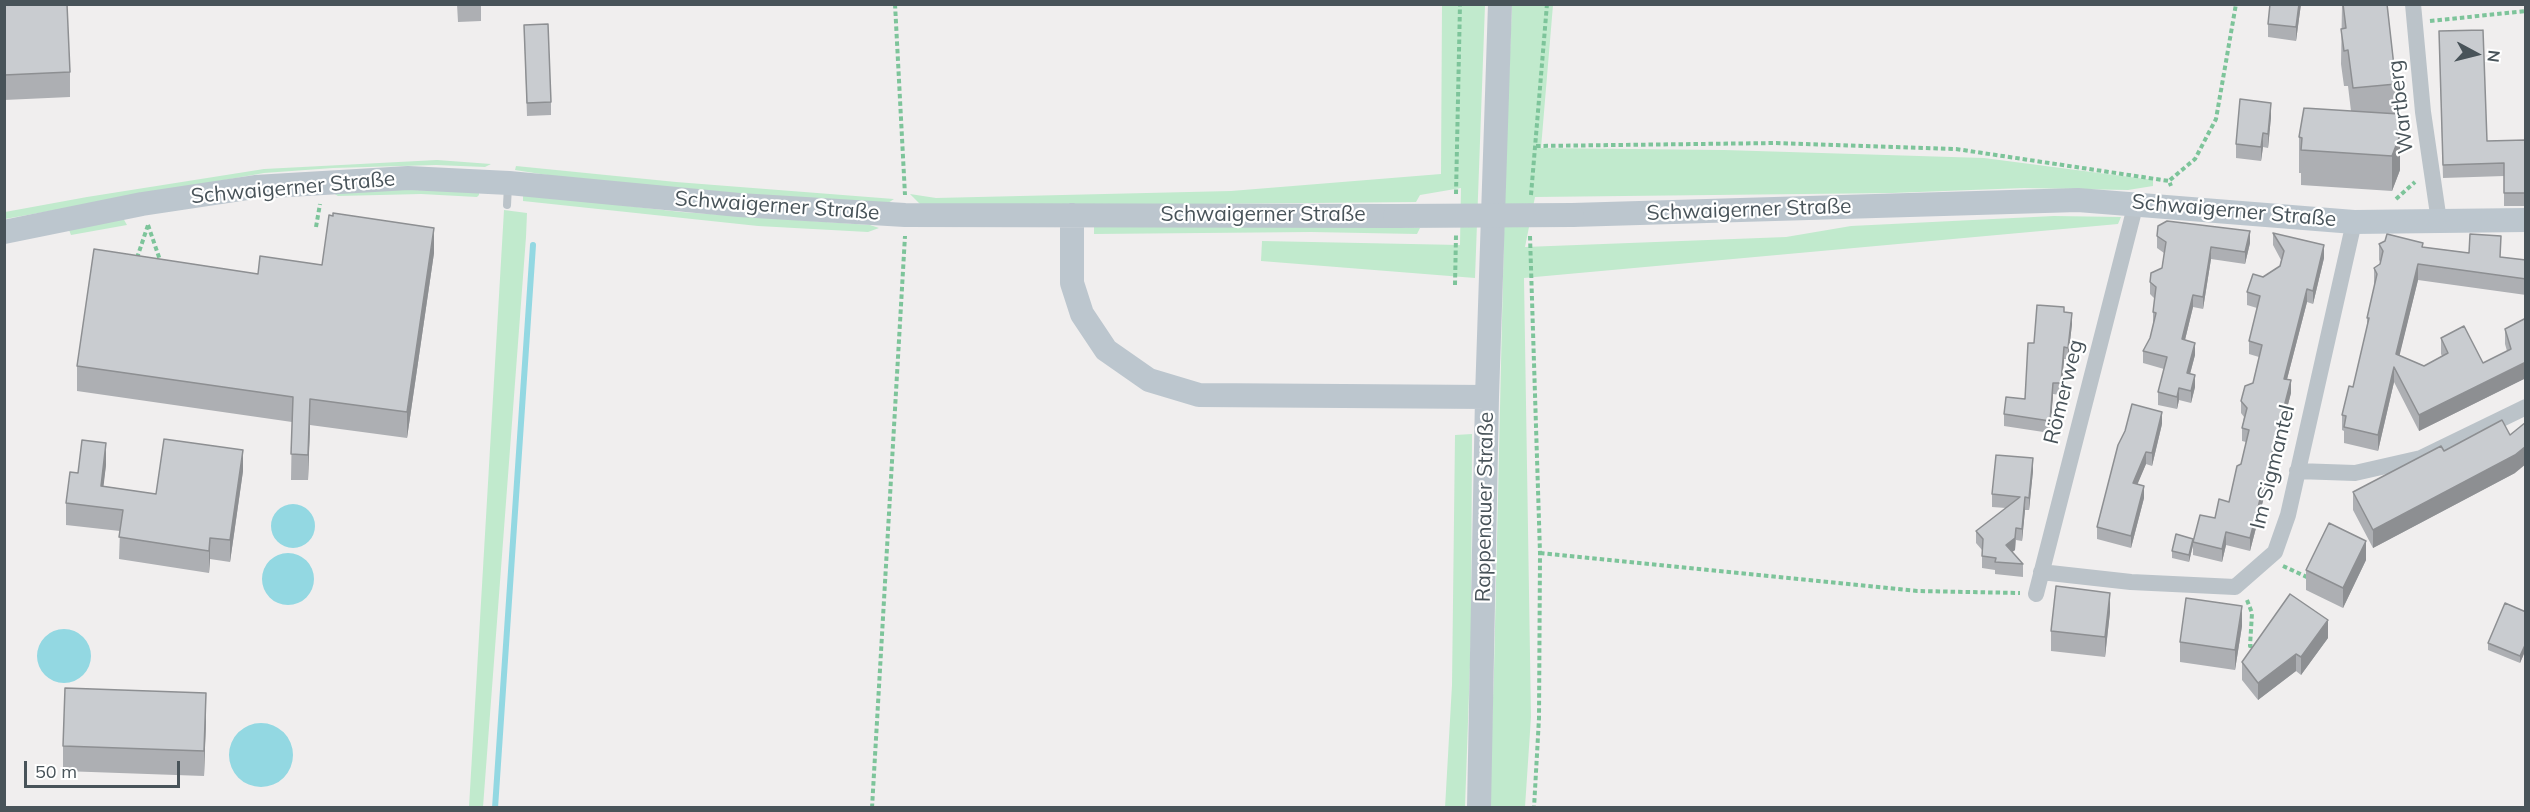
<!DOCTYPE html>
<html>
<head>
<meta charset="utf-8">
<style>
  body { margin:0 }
  #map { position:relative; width:2530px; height:812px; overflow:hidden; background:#f0eeee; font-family:Mulish,sans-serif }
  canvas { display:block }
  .frame { position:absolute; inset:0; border:6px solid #485359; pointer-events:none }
  .north { position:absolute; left:2446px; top:24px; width:60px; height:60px; -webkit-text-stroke:4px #fff; paint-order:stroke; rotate:97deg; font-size:16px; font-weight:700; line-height:24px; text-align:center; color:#485359 }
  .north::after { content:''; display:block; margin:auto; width:21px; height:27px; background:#485359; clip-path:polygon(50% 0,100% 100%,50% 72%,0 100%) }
  .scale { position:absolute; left:24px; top:761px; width:156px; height:27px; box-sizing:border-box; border:3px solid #485359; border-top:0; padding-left:8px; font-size:18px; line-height:21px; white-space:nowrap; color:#485359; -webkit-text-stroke:4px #fff; paint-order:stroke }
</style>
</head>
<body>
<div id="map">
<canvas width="2530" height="812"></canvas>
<div class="frame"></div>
<div class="north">N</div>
<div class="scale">50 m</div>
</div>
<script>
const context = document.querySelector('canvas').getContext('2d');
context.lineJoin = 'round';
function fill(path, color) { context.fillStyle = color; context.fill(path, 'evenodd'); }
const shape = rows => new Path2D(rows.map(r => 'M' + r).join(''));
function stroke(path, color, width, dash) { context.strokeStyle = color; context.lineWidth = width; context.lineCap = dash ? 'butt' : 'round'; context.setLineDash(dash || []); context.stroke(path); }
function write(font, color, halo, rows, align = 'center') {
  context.font = font + ' Mulish,sans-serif'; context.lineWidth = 4.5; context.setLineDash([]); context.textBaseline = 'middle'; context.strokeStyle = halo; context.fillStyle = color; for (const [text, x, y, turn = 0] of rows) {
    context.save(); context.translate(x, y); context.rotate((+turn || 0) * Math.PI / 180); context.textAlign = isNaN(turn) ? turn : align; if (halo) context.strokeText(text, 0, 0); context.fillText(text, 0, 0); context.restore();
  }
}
fill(shape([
  [1442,5,1485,5,1475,278,1261,261,1262,241,1460,245,1461,188,1420,195,1416,202,1098,205,921,205,910,194,936,198,1231,191,1441,174],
  [1512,5,1553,5,1541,148,1724,150,1984,158,2153,180,2153,186,2128,190,2024,188,1892,193,1535,197,1525,247,1786,237,1851,226,2054,216,2121,217,2118,224,1524,278,1531,717,1525,807,1489,808,1494,670,1506,146],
  [437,160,491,164,485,167,436,165,333,168,264,173,5,219,5,212,87,197,264,169],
  [516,166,676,182,894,199,888,203,744,195,560,177,515,170],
  [335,189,479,191,479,195,477,197,421,194,338,196,333,193],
  [523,194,681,212,870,225,879,228,868,232,758,226,523,201],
  [504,210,527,213,526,237,483,807,469,807],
  [123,218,127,225,71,235,69,230],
  [1311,226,1420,228,1417,234,1311,232,1094,234,1094,227],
  [1472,434,1471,637,1465,807,1445,808,1452,685,1455,435]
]), '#c1eacd');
fill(shape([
  '271 526a22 22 0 1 1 44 0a22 22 0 1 1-44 0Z',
  '262 579a26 26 0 1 1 52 0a26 26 0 1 1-52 0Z',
  '37 656a27 27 0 1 1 54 0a27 27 0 1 1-54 0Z',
  '229 755a32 32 0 1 1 64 0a32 32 0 1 1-64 0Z'
]), '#93d8e2');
stroke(shape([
  [495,808,533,245]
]), '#93d8e2', 6);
stroke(shape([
  [895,4,905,195],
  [2430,21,2526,11],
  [1536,146,1776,143,1956,149,2169,181,2171,186],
  [2170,180,2195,159,2216,119,2236,4],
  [1456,194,1460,4],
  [1531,195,1547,4],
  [2396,199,2415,182],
  [148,225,161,263],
  [316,227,320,204],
  [1530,236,1540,553,1539,718,1534,808],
  [137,258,148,225],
  [1455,285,1456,235],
  [1540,553,1917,591,2020,593],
  [2283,566,2309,578],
  [2247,600,2252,613,2250,646,2259,646],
  [872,808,905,236]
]), '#7dc49a', 4, [4.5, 3]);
stroke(shape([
  [507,205,508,186]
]), '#bbc3c9', 8);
stroke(shape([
  [2413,4,2423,112,2439,221],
  [2297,471,2355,473,2421,458,2526,407],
  [2041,572,2131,582,2235,587,2275,552,2288,515,2354,222],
  [2036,594,2136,203]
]), '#bbc3c9', 16);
stroke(shape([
  [1072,215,1072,283,1082,314,1106,350,1149,380,1199,395,1487,397],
  [1572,215,2078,200,2354,222,2526,220],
  [4,232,142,204,255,187,408,178,509,183,739,205,905,215,1395,216],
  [1479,808,1487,397,1500,4]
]), '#bcc6ce', 24);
stroke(shape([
  [1395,216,1572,215]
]), '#bcc6ce', 24);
fill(shape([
  [4,4,70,72,70,97,4,100],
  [457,4,481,4,481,21,458,22],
  [2301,4,2296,41,2268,37,2268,24],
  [2342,4,2387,4,2396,84,2396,113,2399,135,2400,170,2392,191,2301,185,2301,173,2299,173,2299,137,2351,111,2348,86,2344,86,2341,64],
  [524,25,551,102,551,115,527,116],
  [2439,31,2487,141,2526,140,2526,206,2504,206,2504,176,2443,178],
  [2271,117,2268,148,2263,147,2261,161,2236,158,2236,144],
  [2273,233,2324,258,2313,304,2307,302,2287,379,2291,393,2250,551,2226,545,2222,562,2193,555,2193,542,2215,518,2229,502,2241,464,2246,442,2242,441,2242,428,2244,417,2241,413,2241,401,2253,383,2259,357,2249,354,2249,341,2257,308,2247,305,2247,292,2263,277,2280,266,2281,260,2273,245],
  [2157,236,2250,243,2245,264,2211,259,2203,309,2193,307,2185,340,2195,355,2190,374,2195,387,2191,403,2179,400,2177,409,2158,405,2158,392,2164,369,2143,363,2143,351,2150,338,2153,325,2153,312,2155,299,2150,294,2150,282,2162,268,2164,253,2157,248],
  [2379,244,2423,247,2526,260,2526,295,2418,280,2399,356,2424,366,2442,356,2441,354,2441,338,2483,363,2507,351,2505,344,2505,329,2526,318,2526,378,2419,431,2394,382,2378,451,2344,443,2344,431,2342,430,2342,415,2353,387,2367,328,2367,318,2375,286,2374,284,2374,268,2380,264,2380,262,2379,260],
  [434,253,407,438,310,425,308,480,291,480,292,422,77,391,77,366,258,274],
  [2064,312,2072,324,2068,359,2064,359,2061,395,2053,394,2050,433,2004,426,2004,414,2025,399,2034,343],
  [2162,424,2152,466,2146,464,2137,484,2144,498,2131,548,2097,539,2097,527],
  [2510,435,2515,473,2373,548,2353,510,2353,492,2444,451],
  [106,465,103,486,156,494,243,471,230,562,210,559,209,573,119,559,120,531,66,525,66,503,78,473],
  [2033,471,2029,510,2025,510,2022,541,2016,540,2015,550,2012,552,2023,564,2023,577,1995,574,1995,570,1982,568,1982,550,1976,543,1976,531,2006,508,1992,507,1992,494],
  [2193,545,2189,562,2172,558,2172,551],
  [2366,560,2343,608,2306,590,2306,570],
  [2110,612,2105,657,2051,651,2051,631],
  [2526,612,2526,649,2520,663,2488,650,2488,643],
  [2242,626,2235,670,2180,662,2180,642],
  [2328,638,2301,675,2296,671,2258,700,2242,680,2242,662],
  [206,719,204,776,63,771,63,746]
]), '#adafb3');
fill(shape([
  [2299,4,2301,4,2296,41,2296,27],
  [2271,103,2271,117,2268,148,2268,134],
  [2399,114,2399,138,2400,135,2400,170,2392,191,2392,156],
  [2263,133,2263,147,2261,161,2261,147],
  [434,228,434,253,407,438,407,412],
  [2250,231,2250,243,2245,264,2245,252],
  [2324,245,2324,258,2313,304,2313,291],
  [2211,247,2211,259,2203,309,2203,297],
  [2418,264,2418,280,2396,370,2396,354],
  [2307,289,2307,302,2284,391,2284,379],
  [2193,295,2193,307,2182,352,2182,339],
  [2072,313,2072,324,2068,359,2068,348],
  [2195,343,2195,355,2187,385,2187,373],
  [2064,347,2064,359,2061,395,2061,383],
  [2526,362,2526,378,2419,431,2419,415],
  [2394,367,2394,382,2378,451,2378,435],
  [2195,375,2195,387,2191,403,2191,391],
  [2291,380,2291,393,2250,551,2250,538],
  [2053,383,2053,394,2050,433,2050,421],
  [2179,388,2179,400,2177,409,2177,397],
  [310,399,310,425,308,480,308,455],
  [2162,412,2162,424,2152,466,2152,453],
  [106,443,106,465,101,508,101,486],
  [2526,446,2526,464,2515,473,2373,548,2373,530],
  [243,450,243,471,230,562,230,540],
  [2146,452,2146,464,2133,495,2133,483],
  [2033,458,2033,471,2029,510,2029,498],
  [2144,486,2144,498,2131,548,2131,536],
  [2025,497,2025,510,2022,541,2022,529],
  [2016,528,2015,550,2006,557,2006,545],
  [2226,532,2226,545,2222,562,2222,549],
  [210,538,210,559,209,573,209,551],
  [2193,539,2193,545,2189,562,2189,555],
  [2366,541,2366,560,2343,608,2343,588],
  [2110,593,2110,612,2105,657,2105,637],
  [2242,606,2242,626,2235,670,2235,650],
  [2328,620,2328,638,2301,675,2301,657],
  [2526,643,2526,649,2520,663,2520,656],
  [2296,654,2296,671,2258,700,2258,683],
  [206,693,206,719,204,776,204,751]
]), '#8d8f92');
const building = shape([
  [4,4,67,4,70,72,4,75,4,4],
  [2270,4,2299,4,2296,27,2268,24,2270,4],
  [2343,4,2387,4,2396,84,2353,88,2348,50,2344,51,2341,29,2346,28,2343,4],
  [548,24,551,102,527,103,524,25,548,24],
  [2483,30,2487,141,2526,140,2526,193,2504,193,2504,163,2443,165,2439,31,2483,30],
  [2240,99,2271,103,2268,134,2263,133,2261,147,2236,144,2240,99],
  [2304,108,2399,114,2398,134,2400,135,2392,156,2301,150,2302,138,2299,137,2304,108],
  [333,213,434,228,407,412,310,399,308,455,291,454,293,397,77,366,94,249,258,274,260,256,322,265,329,215,333,216,333,213],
  [2167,221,2250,231,2245,252,2211,247,2203,297,2193,295,2182,339,2195,343,2187,373,2195,375,2191,391,2179,388,2177,397,2158,392,2167,357,2143,351,2150,338,2156,313,2153,312,2156,287,2150,282,2151,273,2162,268,2166,242,2157,236,2158,226,2167,221],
  [2273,233,2324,245,2313,291,2307,289,2284,379,2291,380,2250,538,2226,532,2222,549,2193,542,2200,515,2215,518,2219,499,2229,502,2237,466,2241,464,2249,430,2242,428,2247,408,2241,401,2245,386,2253,383,2262,345,2249,341,2260,296,2247,292,2253,274,2263,277,2280,266,2284,251,2273,233],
  [2387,234,2423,243,2422,247,2469,253,2470,234,2501,236,2500,257,2526,260,2526,279,2418,264,2396,354,2424,366,2448,353,2441,338,2464,326,2483,363,2511,349,2505,329,2526,318,2526,362,2419,415,2394,367,2378,435,2344,427,2346,416,2342,415,2349,386,2353,387,2369,318,2367,318,2377,274,2374,268,2380,264,2383,251,2379,244,2385,241,2387,234],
  [2037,305,2064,307,2064,312,2072,313,2068,348,2064,347,2061,383,2053,383,2050,421,2004,414,2006,397,2025,399,2028,343,2034,343,2037,305],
  [2132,404,2162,412,2152,453,2146,452,2133,483,2144,486,2131,536,2097,527,2118,445,2125,431,2132,404],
  [2502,420,2510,435,2526,422,2526,446,2515,455,2373,530,2353,492,2441,446,2444,451,2502,420],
  [164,439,243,450,230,540,210,538,209,551,119,537,123,510,66,503,70,472,78,473,82,440,106,443,101,486,156,494,164,439],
  [1996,455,2033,458,2029,498,2025,497,2022,529,2016,528,2015,538,2006,545,2023,564,1995,562,1996,558,1982,556,1983,539,1976,531,2020,497,1992,494,1996,455],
  [2329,523,2366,541,2343,588,2306,570,2329,523],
  [2176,534,2193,539,2189,555,2172,551,2176,534],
  [2056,586,2110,593,2105,637,2051,631,2056,586],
  [2290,594,2328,620,2301,657,2296,654,2258,683,2242,662,2290,594],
  [2186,598,2242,606,2235,650,2180,642,2186,598],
  [2505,603,2526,612,2526,643,2520,656,2488,643,2505,603],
  [65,688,206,693,204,751,63,746,65,688]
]);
fill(building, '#c9ccd0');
stroke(building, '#8d8f92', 1.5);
write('21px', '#485359', '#fff', [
  ["Wartberg",2401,107,-97],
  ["Schwaigerner Straße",293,188,-5],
  ["Schwaigerner Straße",777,206,4],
  ["Schwaigerner Straße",1749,210,-2],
  ["Schwaigerner Straße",2234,211,5],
  ["Schwaigerner Straße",1263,215],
  ["Römerweg",2064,392,-76],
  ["Im Sigmantel",2273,467,-76],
  ["Rappenauer Straße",1485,507,-89]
]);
</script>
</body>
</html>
